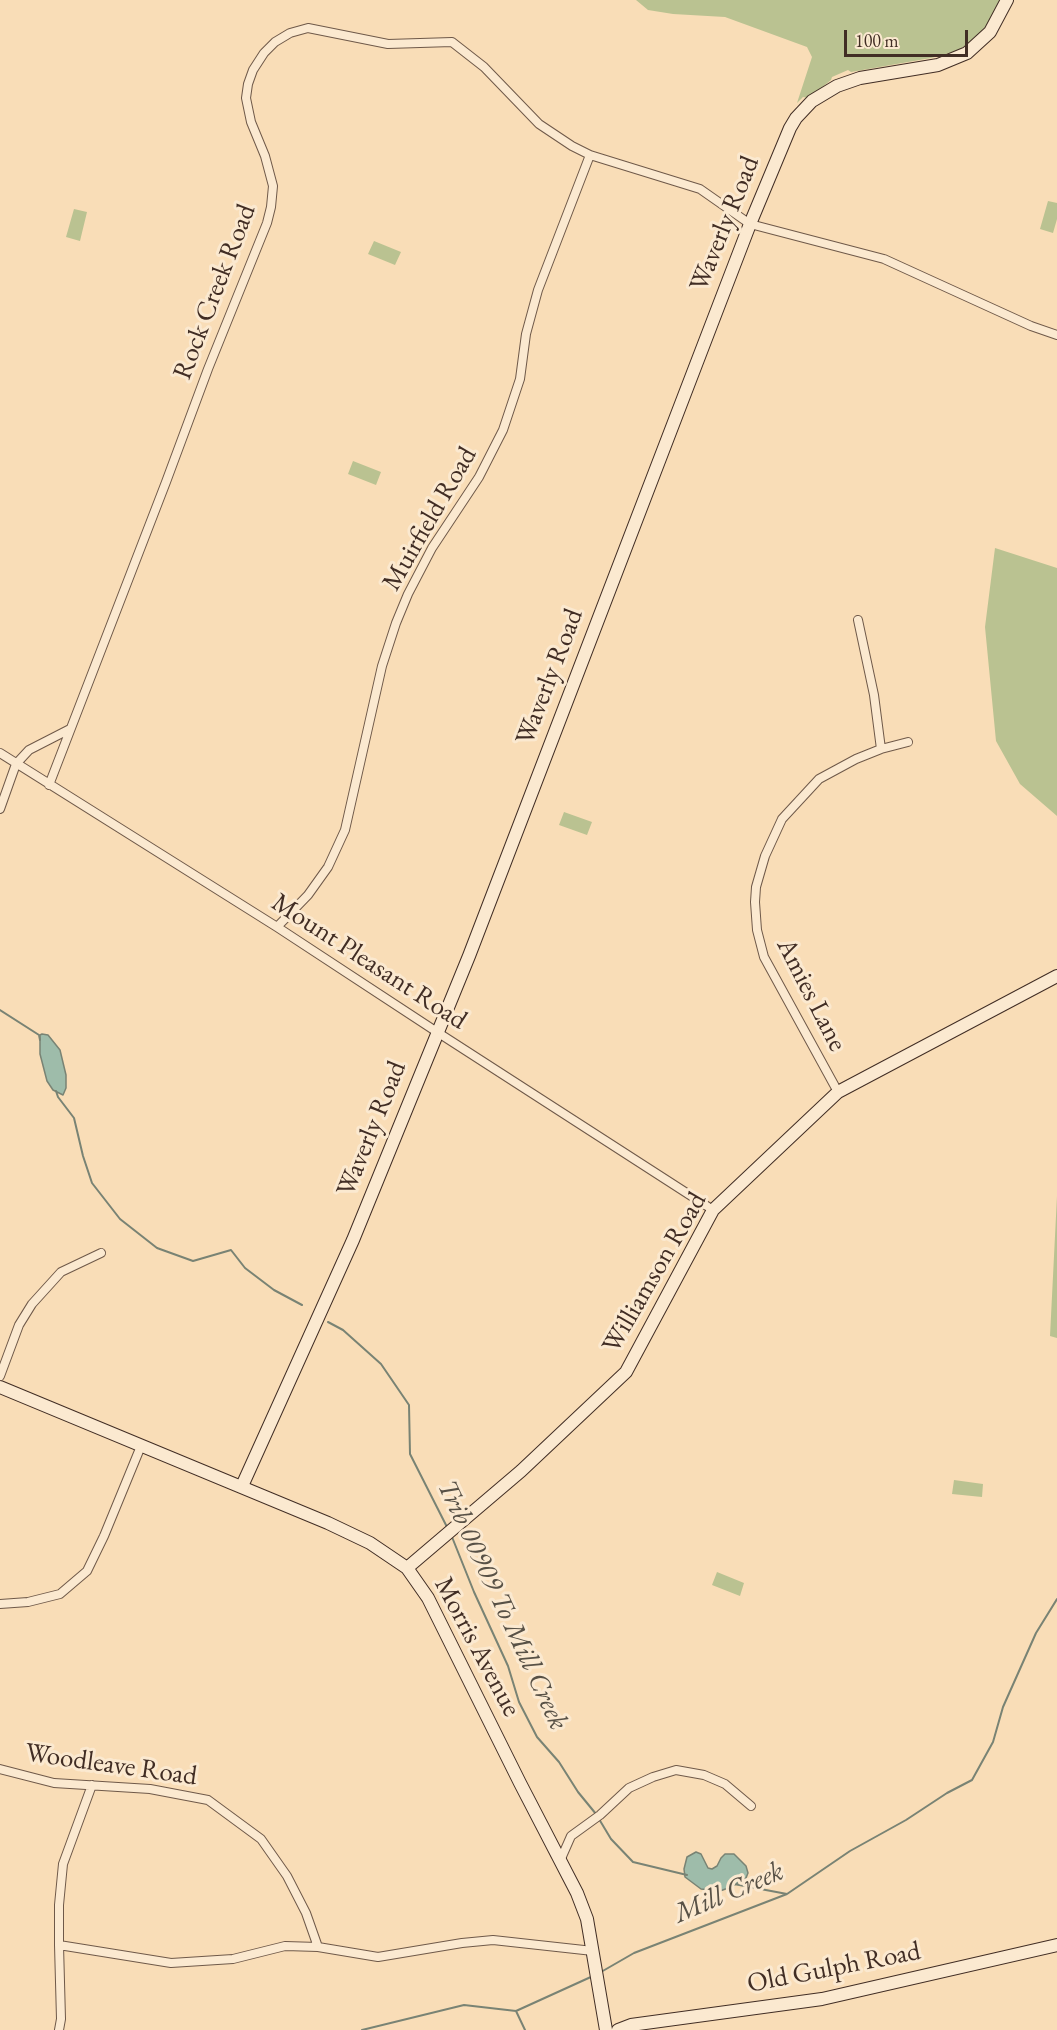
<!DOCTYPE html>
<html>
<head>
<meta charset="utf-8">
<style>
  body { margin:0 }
  #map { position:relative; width:1057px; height:2030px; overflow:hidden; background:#f9ddb7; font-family:"EB Garamond",serif }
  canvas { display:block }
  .scale { position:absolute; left:844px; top:30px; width:124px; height:27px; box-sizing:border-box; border:3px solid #412d24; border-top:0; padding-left:8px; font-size:18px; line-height:21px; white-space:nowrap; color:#412d24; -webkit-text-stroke:4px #fbe9d0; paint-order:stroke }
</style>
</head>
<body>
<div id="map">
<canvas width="1057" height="2030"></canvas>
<div class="scale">100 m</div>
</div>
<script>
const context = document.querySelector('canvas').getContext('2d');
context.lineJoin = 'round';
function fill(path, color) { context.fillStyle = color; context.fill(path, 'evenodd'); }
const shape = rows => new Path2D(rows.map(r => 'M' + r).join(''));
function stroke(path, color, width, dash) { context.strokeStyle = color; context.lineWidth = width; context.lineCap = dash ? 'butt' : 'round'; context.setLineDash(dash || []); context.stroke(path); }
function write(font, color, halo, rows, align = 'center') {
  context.font = font + ' "EB Garamond",serif'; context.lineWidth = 6; context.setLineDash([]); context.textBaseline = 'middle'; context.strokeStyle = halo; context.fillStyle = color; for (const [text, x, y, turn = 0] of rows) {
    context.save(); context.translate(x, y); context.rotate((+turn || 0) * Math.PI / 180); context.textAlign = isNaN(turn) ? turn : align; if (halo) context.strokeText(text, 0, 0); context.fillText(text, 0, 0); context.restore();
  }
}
fill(shape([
  [636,0,1000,0,988,25,975,39,957,51,931,58,851,72,848,70,832,77,831,80,809,98,803,97,797,103,812,57,807,47,725,17,673,14,648,10],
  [1048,201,1057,203,1057,219,1053,233,1040,229],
  [74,209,87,212,80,241,66,237],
  [374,241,401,252,395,265,368,254],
  [353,461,381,472,376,485,348,474],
  [995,548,1057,568,1057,816,1020,784,996,741,985,627],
  [564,812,592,822,587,835,559,825],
  [1057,1196,1057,1338,1050,1336],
  [954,1480,983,1484,982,1497,952,1494],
  [717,1572,744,1583,740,1596,712,1585]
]), '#bac291');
const water = shape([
  [42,1034,48,1035,60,1050,66,1075,66,1088,63,1095,53,1090,47,1081,40,1054,40,1035,42,1034],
  [696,1852,701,1854,708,1868,712,1869,717,1866,721,1858,725,1854,734,1854,746,1866,748,1873,746,1878,731,1887,720,1891,701,1889,685,1877,684,1869,687,1857,696,1852]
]);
fill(water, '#9ebcaa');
stroke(water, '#798374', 1.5);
stroke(shape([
  [0,1010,39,1035,40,1040],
  [56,1091,58,1097,74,1118,83,1156,92,1183,120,1219,157,1248,193,1261,231,1250,245,1268,274,1290,302,1305],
  [328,1322,343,1330,381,1364,409,1405,410,1454,448,1529],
  [452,1537,474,1592,508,1666,519,1702,537,1737,559,1762,578,1792,596,1814],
  [599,1819,611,1839,633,1862,687,1875],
  [734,1884,787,1894],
  [601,1972,634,1953,787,1894,850,1851,906,1820,947,1793,972,1780,993,1742,1003,1707,1036,1633,1057,1599],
  [516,2011,525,2030],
  [362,2030,464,2005,516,2011,593,1976]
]), '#798374', 2);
const street = shape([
  [858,620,874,695,881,749],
  [0,753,277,927,437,1032,713,1210],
  [49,785,166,482,208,369,267,223,271,207,273,186,265,156,251,122,246,98,248,84,253,70,264,53,275,42,290,33,308,28,388,44,452,42,484,67,539,124,572,146,590,155,700,189,750,224,884,259,1031,326,1057,335],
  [0,809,16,764,29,750,70,729],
  [277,927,308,895,328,867,345,830,382,666,396,623,408,594,432,548,479,477,503,430,520,379,526,334,538,290,590,155],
  [838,1092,764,957,757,930,755,902,756,887,765,856,782,819,819,779,856,759,881,749,908,742],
  [0,1376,19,1325,32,1304,61,1272,101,1253],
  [0,1604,28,1602,60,1594,87,1571,104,1536,141,1446],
  [0,1769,54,1783,150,1789,208,1800,261,1839,287,1876,306,1913,318,1947],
  [560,1861,571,1836,600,1815,629,1788,653,1777,676,1770,704,1775,725,1784,751,1806],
  [59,1945,59,1905,63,1864,92,1785],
  [59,2030,61,2019,59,1945,171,1963,233,1959,285,1946,318,1947,378,1957,462,1943,493,1940,593,1951]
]);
const secondary = shape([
  [0,1387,328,1523,370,1543,407,1568,428,1598,520,1783,577,1893,587,1919,606,2030],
  [242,1486,353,1240,469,956,750,224,790,128,796,118,812,101,837,86,860,78,938,65,967,53,990,32,1007,0],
  [407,1568,521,1471,626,1372,713,1210,838,1092,1057,976],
  [618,2030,631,2025,822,1999,1057,1945]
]);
stroke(street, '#6f5949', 10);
stroke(secondary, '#412d24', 14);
stroke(street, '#fbe9d0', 8);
stroke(secondary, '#fbe9d0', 12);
write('27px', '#412d24', '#fbe9d0', [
  ["Waverly Road",725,224,-68],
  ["Rock Creek Road",215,292,-69],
  ["Muirfield Road",430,519,-60],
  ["Waverly Road",550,677,-69],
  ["Mount Pleasant Road",369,962,33],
  ["Amies Lane",811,995,63],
  ["Waverly Road",372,1129,-68],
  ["Williamson Road",655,1273,-60],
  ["Morris Avenue",477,1647,62],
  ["Woodleave Road",111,1765,8],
  ["Old Gulph Road",834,1968,-11]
]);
write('italic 28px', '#585146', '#fbe9d0', [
  ["Trib 00909 To Mill Creek",502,1605,65],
  ["Mill Creek",729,1893,-23]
]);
</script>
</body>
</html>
